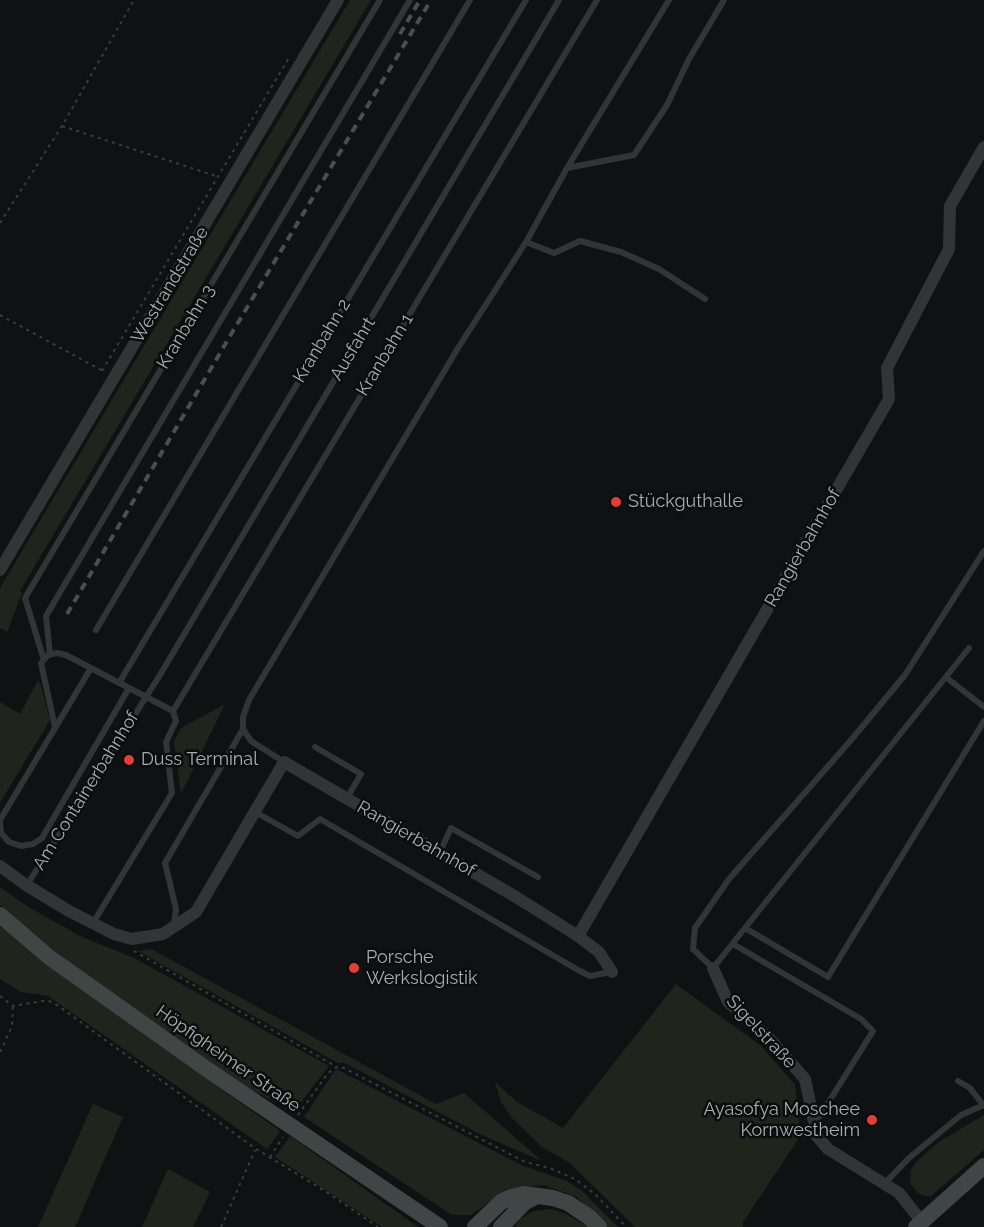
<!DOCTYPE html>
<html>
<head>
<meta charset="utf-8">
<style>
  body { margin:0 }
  canvas { display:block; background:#101112 }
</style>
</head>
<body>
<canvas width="984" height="1227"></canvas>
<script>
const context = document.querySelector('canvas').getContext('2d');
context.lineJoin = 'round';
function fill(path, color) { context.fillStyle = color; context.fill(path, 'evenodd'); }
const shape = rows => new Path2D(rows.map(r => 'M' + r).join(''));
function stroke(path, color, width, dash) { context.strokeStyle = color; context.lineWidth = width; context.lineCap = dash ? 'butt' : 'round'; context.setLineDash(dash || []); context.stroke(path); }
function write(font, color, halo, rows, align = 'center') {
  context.font = font + ' Raleway,sans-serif'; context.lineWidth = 5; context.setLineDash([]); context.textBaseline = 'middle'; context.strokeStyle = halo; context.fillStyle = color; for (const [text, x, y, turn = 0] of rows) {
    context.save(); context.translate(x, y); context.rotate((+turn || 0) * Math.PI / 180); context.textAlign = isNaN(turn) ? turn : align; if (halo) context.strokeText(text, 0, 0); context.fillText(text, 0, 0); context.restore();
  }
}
fill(shape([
  [350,0,371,0,20,591,22,593,7,632,0,628,0,588],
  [38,680,41,686,50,720,0,803,0,702,20,714],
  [225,704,181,794,174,741,181,728],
  [0,887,30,908,82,937,134,958,329,1066,294,1111,254,1091,174,1039,43,942,0,905],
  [0,926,81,989,280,1131,267,1149,48,996,21,992,0,979],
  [151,949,436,1104,464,1093,542,1161,482,1135,345,1063,338,1063,138,951],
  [676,984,761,1046,795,1085,801,1135,743,1222,743,1227,635,1227,570,1163,542,1147,512,1118,501,1102,495,1082,517,1102,563,1128],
  [336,1069,521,1165,567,1181,582,1191,618,1227,606,1227,577,1197,544,1185,507,1189,471,1215,452,1215,304,1117],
  [93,1104,123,1117,75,1227,38,1227],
  [984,1115,984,1150,931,1196,925,1196,918,1193,910,1183,911,1174,910,1172,916,1162,940,1141],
  [290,1136,418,1227,382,1227,275,1157],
  [168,1169,210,1192,193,1227,142,1227],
  [551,1209,566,1214,589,1227,515,1227,520,1219,534,1211]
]), '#20241d');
stroke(shape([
  [62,126,219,177],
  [0,223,62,126,134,0],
  [0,315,103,371],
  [102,371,290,56],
  [134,951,337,1067],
  [0,996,13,1006,42,1001,49,1001,57,1005,256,1149,325,1191,378,1227],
  [0,1052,12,1026,13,1006],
  [298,1115,328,1073,337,1067,344,1068,525,1162,550,1168,575,1179,596,1195,626,1227],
  [270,1157,283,1137],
  [221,1227,255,1150]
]), '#383d3d', 2, [3, 4.5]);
stroke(shape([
  [567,168,634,155,667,105,689,59,724,0],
  [526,242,554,253,580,241,621,252,659,269,705,299],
  [96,630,470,0],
  [969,648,713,968,693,949,695,928,729,879,852,739,905,675,984,551],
  [50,654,46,616,410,0],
  [44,660,25,598,380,0],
  [91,668,0,820,1,833,9,842,21,846,33,844,42,838,129,688],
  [947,678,984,707],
  [119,683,526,0],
  [173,711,597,0],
  [55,727,41,663,48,655,57,653,66,655,173,711,176,721,166,742,172,793,93,923],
  [315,747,361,774,347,798],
  [284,762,251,741,243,729,243,717,249,700,458,348,526,242,567,168,669,0],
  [255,812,298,836,320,819,578,970,590,976,611,972],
  [440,852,451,828,538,877],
  [27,885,160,675,559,0],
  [174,925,176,909,165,863,243,729],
  [745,928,828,977,984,721],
  [733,944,861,1019,873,1031,815,1124],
  [958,1081,970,1088,983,1105],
  [885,1183,909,1158,961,1115,984,1105]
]), '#323536', 6);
stroke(shape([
  [0,570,338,0],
  [0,866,26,885,69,911,114,934,132,939,163,934,196,912,284,762,516,897,578,936,599,952,612,972],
  [578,936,889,399,887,368,949,249,950,206,984,147],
  [713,968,728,1002,768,1037,805,1079,817,1136,828,1149,899,1193,922,1222]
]), '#323536', 12);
stroke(shape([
  [0,915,49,957,208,1070,440,1227],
  [475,1227,501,1202,511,1197,524,1194,553,1198,568,1203,589,1217,599,1227],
  [501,1227,525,1202,537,1196],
  [916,1227,984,1166]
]), '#404546', 16);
stroke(shape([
  [400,34,420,0],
  [67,614,233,331,431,0]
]), '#494e4f', 4, [8, 6]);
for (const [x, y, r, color] of [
  [616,502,6,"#e23e38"],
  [129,760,6,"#e23e38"],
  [354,968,6,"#e23e38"],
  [872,1120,6,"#e23e38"]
]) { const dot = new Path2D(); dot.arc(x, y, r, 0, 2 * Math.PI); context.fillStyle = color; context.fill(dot); stroke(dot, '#0b0c0c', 2); }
write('18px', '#a3b0b1', '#0b0c0c', [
  ["Westrandstraße",170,285,-59],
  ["Kranbahn 3",186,327,-59],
  ["Kranbahn 2",322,341,-59],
  ["Ausfahrt",353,349,-59],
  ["Kranbahn 1",385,355,-59],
  ["Rangierbahnhof",803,548,-60],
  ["Am Containerbahnhof",86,791,-58],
  ["Rangierbahnhof",416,839,30],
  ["Sigelstraße",761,1032,47],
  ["Höpfigheimer Straße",228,1059,35]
]);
write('18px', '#a3b0b1', '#0b0c0c', [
  ["Stückguthalle",628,502],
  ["Duss Terminal",141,760],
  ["Porsche",366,958],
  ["Werkslogistik",366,979],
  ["Ayasofya Moschee",860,1110,"right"],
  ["Kornwestheim",860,1131,"right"]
], 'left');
</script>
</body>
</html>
